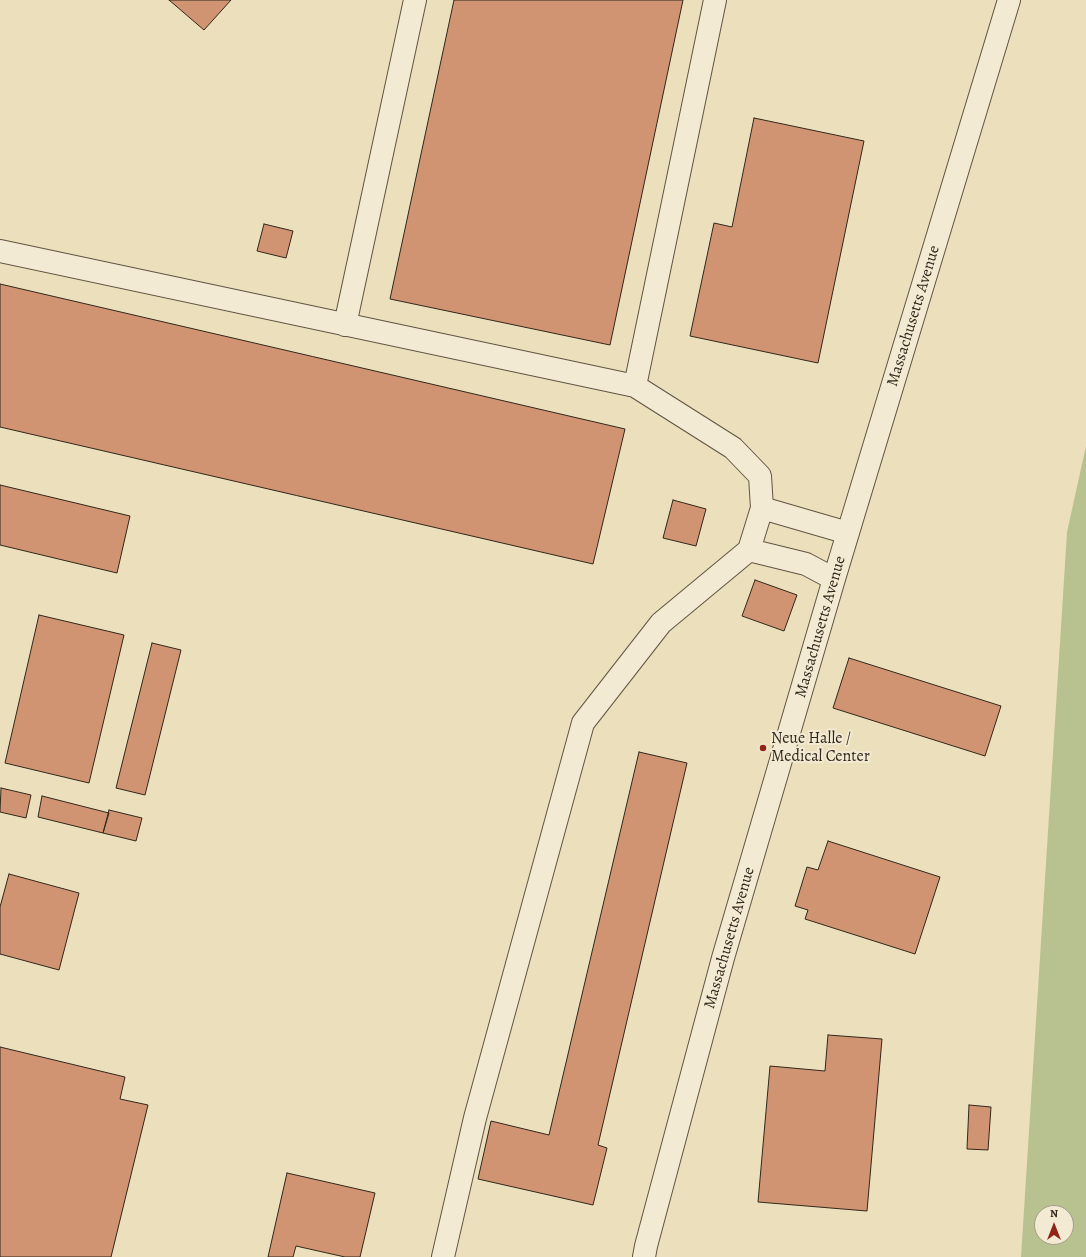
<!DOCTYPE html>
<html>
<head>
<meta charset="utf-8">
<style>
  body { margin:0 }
  #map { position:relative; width:1086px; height:1257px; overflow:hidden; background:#ecdfbb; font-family:Alegreya,serif }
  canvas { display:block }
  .north { position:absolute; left:1034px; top:1205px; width:40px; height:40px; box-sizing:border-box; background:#f3ead3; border:1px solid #a59c89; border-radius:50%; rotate:0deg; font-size:11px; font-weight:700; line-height:16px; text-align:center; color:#31271b }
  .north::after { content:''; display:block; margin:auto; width:14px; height:18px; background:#8f2418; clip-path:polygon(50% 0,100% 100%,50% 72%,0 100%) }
</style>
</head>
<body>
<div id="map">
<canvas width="1086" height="1257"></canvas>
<div class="north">N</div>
</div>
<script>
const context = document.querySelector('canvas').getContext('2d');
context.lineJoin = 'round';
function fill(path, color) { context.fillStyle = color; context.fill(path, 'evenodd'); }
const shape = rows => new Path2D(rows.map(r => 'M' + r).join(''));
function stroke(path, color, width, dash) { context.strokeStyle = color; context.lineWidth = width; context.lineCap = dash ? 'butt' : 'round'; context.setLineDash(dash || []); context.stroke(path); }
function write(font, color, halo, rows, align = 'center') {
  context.font = font + ' Alegreya,serif'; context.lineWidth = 4; context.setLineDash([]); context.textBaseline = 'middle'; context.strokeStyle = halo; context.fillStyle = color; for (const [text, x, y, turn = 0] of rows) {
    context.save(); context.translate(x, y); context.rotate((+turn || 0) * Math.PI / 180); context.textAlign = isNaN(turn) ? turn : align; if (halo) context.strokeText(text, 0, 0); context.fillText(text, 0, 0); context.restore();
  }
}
fill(shape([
  [1086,446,1086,1257,1021,1257,1067,532],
  [1042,1213,1066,1213,1066,1237,1042,1237]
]), '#b8c290');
const building = shape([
  [169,0,231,0,204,30,169,0],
  [454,0,683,0,610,345,390,299,454,0],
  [754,118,864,141,818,363,690,336,714,223,732,227,754,118],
  [264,224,293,231,286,258,257,251,264,224],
  [0,284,625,429,593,564,0,427,0,284],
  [0,485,130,516,117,573,0,545,0,485],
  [673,500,706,509,696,546,663,538,673,500],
  [755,580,797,595,784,631,742,616,755,580],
  [39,615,124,635,89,783,5,763,39,615],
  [152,643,181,650,145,795,116,788,152,643],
  [849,658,1001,706,985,756,833,708,849,658],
  [639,752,687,763,598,1145,607,1148,593,1205,478,1179,491,1121,549,1135,639,752],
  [1,788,31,795,26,818,0,812,1,788],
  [42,796,109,813,103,833,38,817,42,796],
  [109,810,142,818,136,841,103,833,109,810],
  [828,841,940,877,915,954,805,919,808,910,795,906,807,867,818,870,828,841],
  [9,874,79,893,59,970,0,954,0,907,9,874],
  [828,1035,882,1039,867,1211,758,1202,770,1066,825,1071,828,1035],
  [0,1047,125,1077,120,1099,148,1105,111,1257,0,1257,0,1047],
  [969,1105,991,1107,988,1150,967,1149,969,1105],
  [287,1173,375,1193,360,1257,345,1257,296,1246,293,1257,268,1257,287,1173]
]);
fill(building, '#d19472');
stroke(building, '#31271b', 1);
const minor = shape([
  [0,251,635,386,733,448,760,476,762,508,749,550,661,623,583,723,475,1118,443,1257],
  [345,325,415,0],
  [635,386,715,0],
  [762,508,848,533],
  [749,550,806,564,834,579],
  [644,1257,646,1246,723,958,834,579,1009,0]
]);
stroke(minor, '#605543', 24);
stroke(minor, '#f3ead3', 22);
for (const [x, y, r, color] of [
  [763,748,4,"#8f2418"]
]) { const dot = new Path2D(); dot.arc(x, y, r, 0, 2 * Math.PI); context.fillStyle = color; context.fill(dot); stroke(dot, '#f3ead3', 1.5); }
write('16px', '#31271b', '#f3ead3', [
  ["Massachusetts Avenue",914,316,-73],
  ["Massachusetts Avenue",821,627,-74],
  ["Massachusetts Avenue",730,938,-74]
]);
write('16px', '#31271b', '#f3ead3', [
  ["Neue Halle /",771,739],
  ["Medical Center",771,757]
], 'left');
</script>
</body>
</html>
